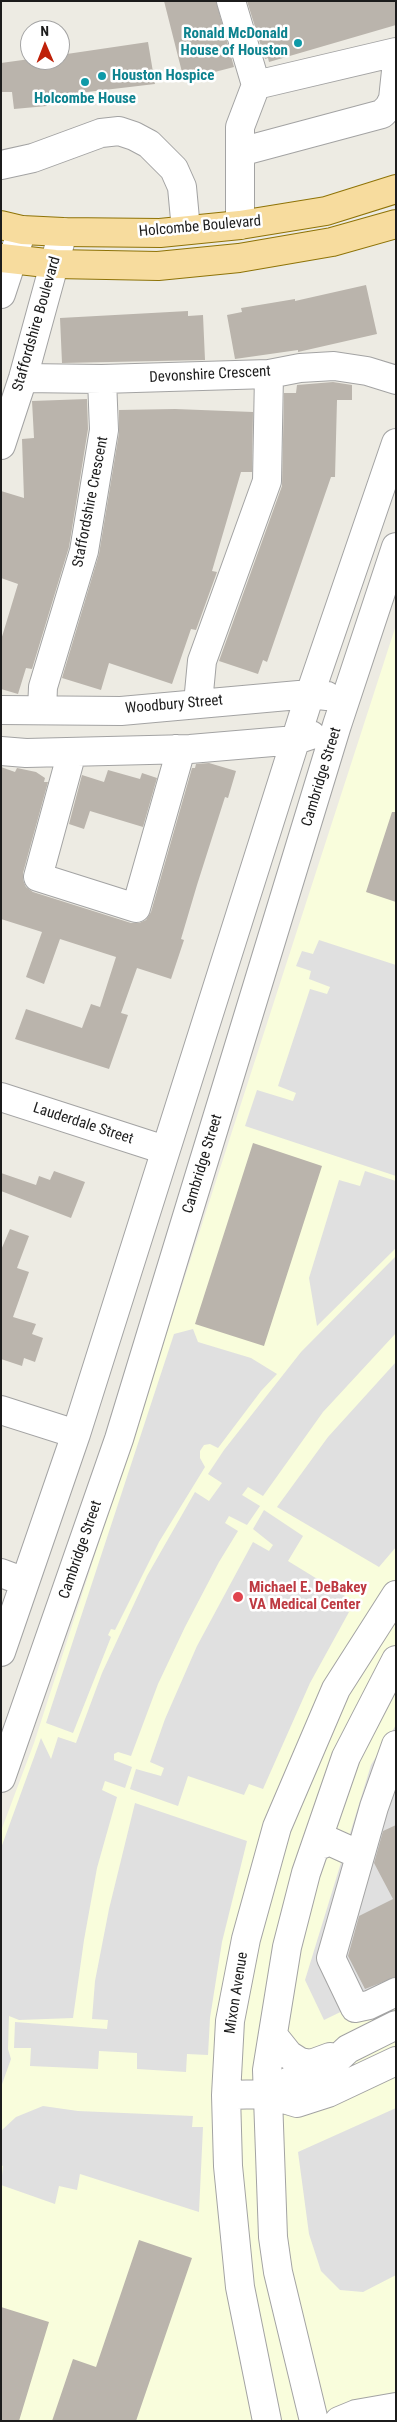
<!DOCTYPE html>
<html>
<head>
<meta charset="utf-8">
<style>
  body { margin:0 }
  #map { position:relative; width:397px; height:2422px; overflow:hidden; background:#edebe3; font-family:"Roboto Condensed",sans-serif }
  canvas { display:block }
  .frame { position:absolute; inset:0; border:2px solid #1c1c1c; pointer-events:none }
  .north { position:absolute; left:20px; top:20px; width:50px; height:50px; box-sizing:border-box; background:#fff; border:1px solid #a4a4a4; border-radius:50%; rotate:359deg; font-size:14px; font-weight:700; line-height:20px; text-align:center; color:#1c1c1c }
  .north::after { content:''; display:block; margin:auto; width:18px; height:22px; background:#bf2109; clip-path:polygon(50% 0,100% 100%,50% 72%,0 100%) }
</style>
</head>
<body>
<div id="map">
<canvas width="397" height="2422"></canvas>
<div class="frame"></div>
<div class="north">N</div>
</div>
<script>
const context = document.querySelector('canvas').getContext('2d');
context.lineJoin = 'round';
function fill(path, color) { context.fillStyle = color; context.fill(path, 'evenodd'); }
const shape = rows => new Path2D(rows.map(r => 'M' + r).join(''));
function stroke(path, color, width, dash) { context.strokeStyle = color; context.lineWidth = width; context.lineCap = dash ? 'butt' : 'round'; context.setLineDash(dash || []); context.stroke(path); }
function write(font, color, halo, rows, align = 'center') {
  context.font = font + ' "Roboto Condensed",sans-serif'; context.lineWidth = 5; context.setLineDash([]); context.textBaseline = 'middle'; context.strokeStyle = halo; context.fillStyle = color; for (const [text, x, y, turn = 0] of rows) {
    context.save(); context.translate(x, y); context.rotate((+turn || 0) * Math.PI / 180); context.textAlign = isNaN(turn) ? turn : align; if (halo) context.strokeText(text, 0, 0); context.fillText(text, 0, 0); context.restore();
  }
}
fill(shape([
  [396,625,396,2421,1,2421,1,1831,34,1743]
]), '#f9fddc');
fill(shape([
  [319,940,396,965,396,1176,245,1126,257,1090,293,1101,296,1093,278,1086,310,989,327,994,330,987,309,979,311,971,296,966,302,951,313,954],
  [365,1171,396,1181,396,1248,317,1326,309,1278,339,1180,360,1186],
  [396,1256,396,1333,323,1412,263,1496,248,1487,242,1495,260,1506,247,1525,229,1516,225,1523,238,1531,219,1562,185,1627,158,1684,131,1756,118,1752,114,1754,114,1760,132,1767,125,1788,105,1781,102,1790,117,1797,97,1868,84,1940,73,2018,19,2020,9,2016,8,2049,11,2059,1,2087,1,1848,41,1738,51,1759,58,1737,76,1743,102,1673,147,1576,195,1492,209,1501,222,1483,208,1474,224,1450,301,1352],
  [193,1329,198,1342,251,1358,277,1374,261,1391,218,1448,210,1444,204,1445,200,1451,200,1458,205,1467,159,1542,115,1630,111,1629,108,1635,111,1637,73,1733,46,1723,174,1334],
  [396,1362,396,1547,379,1567,277,1507,328,1437],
  [264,1510,303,1536,288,1561,345,1596,338,1605,349,1612,310,1683,263,1789,249,1784,244,1795,188,1776,178,1806,130,1789,136,1769,161,1776,164,1768,150,1762,165,1719,197,1646,253,1542,269,1551,273,1545,253,1529],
  [396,1725,396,1985,324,2020,305,1980,371,1765],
  [135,1803,247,1841,222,1942,210,2018,208,2055,187,2054,186,2072,137,2069,137,2053,99,2051,98,2069,30,2066,31,2048,14,2048,15,2022,107,2029,108,2020,92,2019,95,1981,109,1909],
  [43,2106,78,2111,193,2116,192,2127,203,2127,199,2212,80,2174,77,2190,59,2186,55,2204,1,2185,3,2166,1,2165,1,2131,16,2117],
  [396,2108,396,2275,363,2292,340,2290,321,2271,309,2234,298,2152]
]), '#e0e0e0');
fill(shape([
  [164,1,216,1,234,67,184,80],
  [247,1,396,1,396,25,269,62,268,58,265,59],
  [148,42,155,84,45,97,47,106,14,109,12,92,1,92,1,63,30,59,60,60,60,55],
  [366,285,377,334,298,352,298,350,235,359,227,315,242,312,241,308,295,299,295,301],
  [188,311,188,316,203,315,205,360,62,363,60,318],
  [333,382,352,385,352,400,337,400,335,477,331,477,267,662,263,660,258,674,219,661,282,486,284,393,296,393,297,385],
  [87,399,88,429,69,547,32,669,26,668,18,694,1,689,1,640,18,584,1,578,1,491,24,498,22,439,34,438,32,401],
  [175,409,253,412,252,472,241,472,212,571,217,572,196,630,191,629,172,684,109,663,101,690,62,678,99,554,119,433,119,410],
  [209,763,236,771,228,798,225,797,197,885,181,939,184,940,171,979,137,968,121,1013,128,1015,109,1069,15,1039,26,1009,82,1028,91,1004,100,1007,116,957,60,939,44,984,26,977,42,932,1,919,1,767,15,772,17,768,36,772,45,778,44,782,48,782,23,873,23,880,26,887,33,892,131,923,139,923,146,920,151,912,192,768,195,768,196,764],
  [108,770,140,779,142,773,157,778,143,827,90,811,84,829,69,824,82,775,104,782],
  [392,812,396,812,396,902,366,892],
  [253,1143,322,1166,264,1346,195,1324],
  [54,1171,85,1182,71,1218,1,1191,1,1173,36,1185,39,1176,50,1180],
  [10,1229,29,1236,17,1268,29,1272,13,1317,36,1324,32,1334,43,1338,35,1362,24,1358,22,1366,1,1359,1,1250],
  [396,1825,396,1977,365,1989,348,1956,359,1916,393,1899,374,1863,383,1831],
  [139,2240,192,2258,136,2421,52,2421,73,2359,96,2367],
  [1,2307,49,2322,19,2421,1,2421]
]), '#bab4ac');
const minor = shape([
  [231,1,256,85],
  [240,152,382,114,389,107,393,99,396,71],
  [1,165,33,158,101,133,119,131,134,136,149,144,174,169,182,187,186,230],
  [240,225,240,127,256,85,396,52],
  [1,294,22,230],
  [23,378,102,379,269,374,300,368,334,366,367,371,396,380],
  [1,445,23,378,63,232],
  [198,703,202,661,267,481,269,374],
  [1,710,121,711,310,694,327,696],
  [42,710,43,687,84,551,104,430,102,379],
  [1,751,26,753,190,749,296,740,311,735],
  [69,752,69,763,38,877,136,908,178,760,176,749],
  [1,1097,165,1150],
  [1,1410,76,1434],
  [1,1573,25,1582],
  [1,1652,76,1434,310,694,396,443],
  [396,1745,374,1807,331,1958,355,2008,369,2005,396,1992],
  [1,1778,119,1439,337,725,396,547],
  [323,1844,329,1841,360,1855],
  [273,2035,289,2055,300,2062,311,2064,330,2057],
  [267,2094,291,2080,321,2070,333,2063,348,2049,396,2025],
  [226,2095,267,2094,297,2103,328,2093,396,2061],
  [267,2421,240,2287,228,2166,226,2095,230,2021,246,1939,277,1827,336,1689,396,1595],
  [314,2421,278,2272,273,2237,267,2070,287,1947,306,1873,346,1757,396,1660],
  [339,2421,356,2414,396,2407]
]);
const major = shape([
  [1,225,22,230,63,232,160,233,240,225,326,211,396,189],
  [1,258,55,264,158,266,239,258,332,242,396,224]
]);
stroke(minor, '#a3a3a3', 30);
stroke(major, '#8e7307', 30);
stroke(minor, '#fff', 28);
stroke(major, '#f7dc9e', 28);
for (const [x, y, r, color] of [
  [298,43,5,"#0f9aa8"],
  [102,76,5,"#0f9aa8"],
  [85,82,5,"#0f9aa8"],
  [238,1597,6,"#e0444e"]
]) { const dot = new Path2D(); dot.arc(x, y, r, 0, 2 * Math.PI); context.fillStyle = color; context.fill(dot); stroke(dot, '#fff', 2); }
write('bold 15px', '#0d838f', '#fff', [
  ["Ronald McDonald",288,34],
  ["House of Houston",288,51],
  ["Houston Hospice",112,76,"left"],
  ["Holcombe House",85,99,"center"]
], 'right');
write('15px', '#1c1c1c', '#fff', [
  ["Holcombe Boulevard",200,227,-5],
  ["Staffordshire Boulevard",37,324,-74],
  ["Devonshire Crescent",210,375,-3],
  ["Staffordshire Crescent",91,502,-79],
  ["Woodbury Street",174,705,-5],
  ["Cambridge Street",322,777,-73],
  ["Lauderdale Street",83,1124,18],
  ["Cambridge Street",203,1164,-73],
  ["Cambridge Street",81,1550,-71],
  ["Mixon Avenue",237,1993,-81]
]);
write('bold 15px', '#be3a42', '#fff', [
  ["Michael E. DeBakey",249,1588],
  ["VA Medical Center",249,1605]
], 'left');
</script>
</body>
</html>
